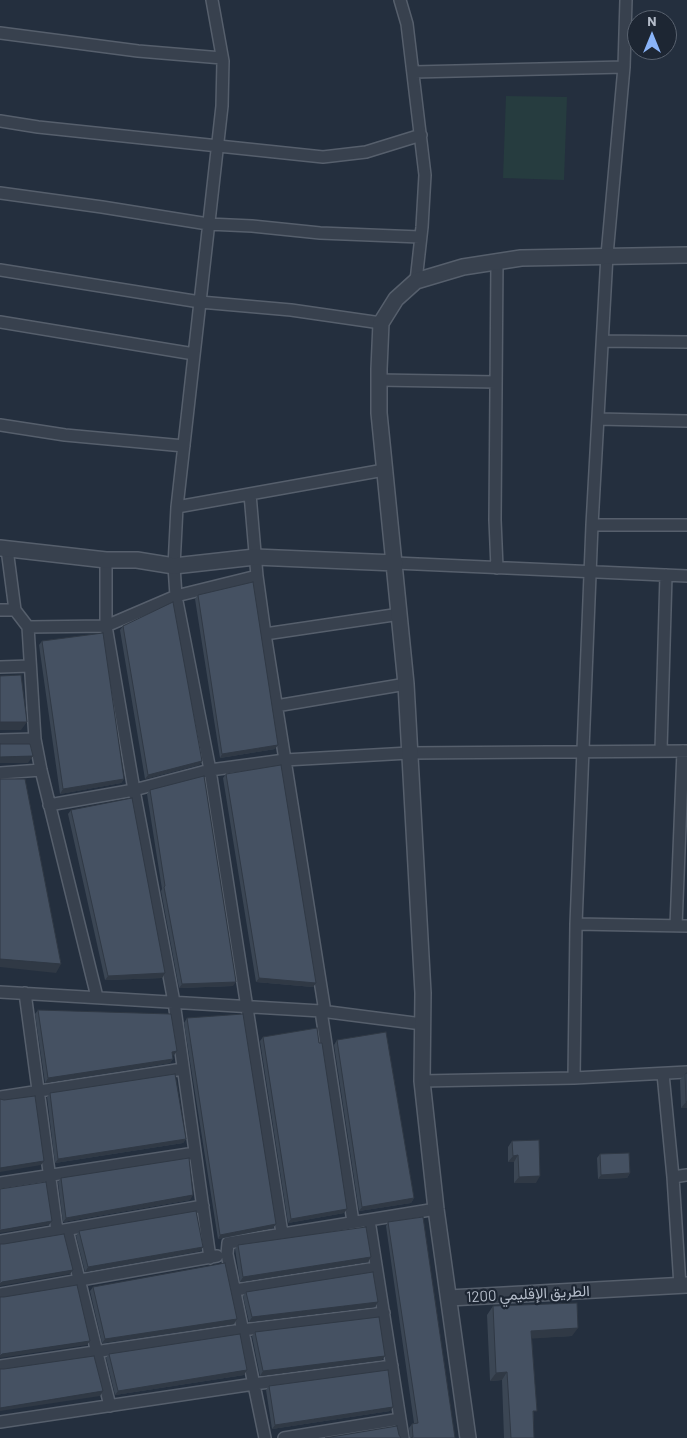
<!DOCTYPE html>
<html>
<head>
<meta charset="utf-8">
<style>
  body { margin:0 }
  #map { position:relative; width:687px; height:1438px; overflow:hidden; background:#242f3e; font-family:Barlow,sans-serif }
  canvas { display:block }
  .north { position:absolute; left:627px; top:10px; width:50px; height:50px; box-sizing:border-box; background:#1d2633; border:1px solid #59626f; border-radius:50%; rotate:0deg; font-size:14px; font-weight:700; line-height:20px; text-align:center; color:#b4bcc9 }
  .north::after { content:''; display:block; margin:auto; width:18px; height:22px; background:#8ab4f8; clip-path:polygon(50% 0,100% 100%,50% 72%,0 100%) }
</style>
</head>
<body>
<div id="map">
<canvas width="687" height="1438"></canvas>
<div class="north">N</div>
</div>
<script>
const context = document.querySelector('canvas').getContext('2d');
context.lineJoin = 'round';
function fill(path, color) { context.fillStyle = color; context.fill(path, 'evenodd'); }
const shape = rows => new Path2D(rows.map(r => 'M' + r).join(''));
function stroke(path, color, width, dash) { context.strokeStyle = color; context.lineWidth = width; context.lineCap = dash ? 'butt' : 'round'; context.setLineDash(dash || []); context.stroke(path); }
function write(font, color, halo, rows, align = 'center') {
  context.font = font + ' Barlow,Vazirmatn,sans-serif'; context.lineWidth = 4.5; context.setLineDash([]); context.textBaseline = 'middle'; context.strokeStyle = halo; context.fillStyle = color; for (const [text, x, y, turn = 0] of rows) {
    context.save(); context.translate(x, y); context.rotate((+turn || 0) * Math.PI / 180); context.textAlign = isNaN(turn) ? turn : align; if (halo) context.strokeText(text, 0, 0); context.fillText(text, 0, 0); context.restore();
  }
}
fill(shape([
  [506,96,567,97,564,180,503,178]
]), '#263c3f');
const minor = shape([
  [212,0,223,61,222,106,177,507,174,566,176,596,210,770,282,1233],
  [400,0,407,24,425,175,422,227,416,281],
  [0,33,138,51,222,58],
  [414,72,624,67],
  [0,121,38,127,323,157,366,152,421,135],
  [0,193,102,207,208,224,252,226,320,233,420,237],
  [497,260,495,520,497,568],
  [0,270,200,302,291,310,381,323],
  [0,322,194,354],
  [603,341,687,342],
  [379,380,496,382],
  [598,419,687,421],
  [0,425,65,435,184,446],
  [250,494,257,576,265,634,325,1012],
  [177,507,384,470],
  [592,525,687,525],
  [7,549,15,610,28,627,35,739,41,770,97,997],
  [106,560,106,626,134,790,174,1002,210,1258],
  [395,563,687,576],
  [0,610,15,610],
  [28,627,106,626,176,596,257,576],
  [265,634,400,614],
  [0,667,30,666],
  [276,706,406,684],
  [0,740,35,739],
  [661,750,666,575],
  [0,773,41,770],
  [49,805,134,790,210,770,285,760,409,753,687,751],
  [576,924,687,926],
  [676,926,683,751],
  [0,992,321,1011,422,1024],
  [25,993,57,1231],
  [321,1011,353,1222],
  [663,1074,673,1177,680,1286],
  [574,1078,576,924,592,525,607,255,624,67,626,0],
  [422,1081,574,1078,687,1072],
  [0,1097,183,1069],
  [673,1177,687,1175],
  [0,1183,195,1153],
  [369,1220,403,1438],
  [67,1230,110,1406],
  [0,1241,203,1206],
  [235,1290,376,1268],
  [0,1294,217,1256],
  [0,1366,242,1330,384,1313],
  [0,1422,254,1384,392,1366],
  [265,1438,227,1254,228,1243,436,1209],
  [284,1438,400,1419]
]);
const tertiary = shape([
  [0,548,106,560,137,560,174,566,255,557,395,563],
  [449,1298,687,1285],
  [468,1438,436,1209,422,1081,423,993,406,684,379,413,379,369,381,323,396,299,416,281,463,267,521,258,687,255]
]);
stroke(minor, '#565f6c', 14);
stroke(tertiary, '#565f6c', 18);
stroke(minor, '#38414e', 11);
stroke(tertiary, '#38414e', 15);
fill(shape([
  [198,595,275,749,220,758,195,599],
  [123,626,202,761,199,765,145,779,120,630],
  [42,641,124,779,121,783,60,794,39,645],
  [226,774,316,983,313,987,256,982,223,778],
  [150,790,233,986,179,988,161,891,162,889,147,794],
  [71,810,165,973,162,978,105,980,68,814],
  [38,1010,177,1051,174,1055,172,1056,173,1059,170,1063,45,1083,35,1014],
  [187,1018,276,1224,273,1228,218,1239,184,1023],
  [263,1037,347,1209,344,1213,288,1223,260,1041],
  [337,1040,414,1198,411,1203,359,1211,334,1045],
  [687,1073,687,1108,681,1108,680,1080,685,1074],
  [50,1093,186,1139,183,1143,55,1163,47,1097],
  [512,1141,536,1183,514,1183,514,1162,508,1162,508,1147],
  [600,1154,630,1173,627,1178,598,1179,597,1158],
  [61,1178,190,1200,63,1222,58,1182],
  [388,1222,455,1438,410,1438,409,1428,412,1424,414,1423,386,1226],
  [79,1231,203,1247,200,1251,85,1272,76,1236],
  [238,1245,368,1262,240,1282,235,1249],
  [93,1287,234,1324,102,1343,90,1291],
  [246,1292,378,1302,375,1307,249,1322,243,1296],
  [493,1306,572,1336,532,1338,534,1438,504,1438,502,1380,490,1381,487,1315],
  [255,1332,382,1360,260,1376,252,1336],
  [109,1354,244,1375,115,1395,106,1358],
  [269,1386,390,1411,272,1429,266,1390]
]), '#3b4654');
fill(shape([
  [0,722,27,722,21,730,0,730],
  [278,745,275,749,220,758,222,754],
  [33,756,28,763,0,763,0,757],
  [202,761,199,765,145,779,148,775],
  [124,779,121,783,60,794,63,789],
  [0,959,61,964,56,973,0,967],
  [165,973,162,978,105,980,108,976],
  [259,978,316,983,313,987,256,982],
  [236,982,233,986,179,988,182,984],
  [177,1051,174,1055,169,1056,172,1052],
  [173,1059,170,1063,45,1083,48,1078],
  [687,1101,687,1108,681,1108,686,1102],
  [186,1139,183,1143,55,1163,58,1159],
  [518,1155,514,1162,508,1162,513,1156],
  [44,1161,41,1165,0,1172,0,1168],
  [630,1173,627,1178,598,1179,601,1175],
  [540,1176,536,1183,514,1183,519,1177],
  [193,1195,190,1200,63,1222,66,1218],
  [414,1198,411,1203,359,1211,362,1207],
  [347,1209,344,1213,288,1223,291,1219],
  [52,1221,49,1225,0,1233,0,1231,1,1230],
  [276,1224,273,1228,218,1239,220,1235],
  [203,1247,200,1251,85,1272,88,1267],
  [371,1257,368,1262,240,1282,243,1277],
  [73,1270,70,1274,0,1286,0,1284,2,1282],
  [378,1302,375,1307,249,1322,252,1317],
  [237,1319,234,1324,102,1343,105,1339],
  [578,1328,572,1336,526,1339,531,1331],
  [90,1341,87,1345,0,1358,0,1356,2,1354],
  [385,1356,382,1360,260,1376,263,1371],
  [247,1370,244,1375,115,1395,118,1391],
  [507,1372,502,1380,490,1381,496,1373],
  [103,1391,100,1396,0,1411,0,1408],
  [393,1407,390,1411,272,1429,275,1425]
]), '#303945');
const building = shape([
  [253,582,278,745,222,754,198,595,253,582],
  [173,602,202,761,148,775,123,626,173,602],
  [103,633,124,779,63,789,42,641,103,633],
  [21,675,27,722,0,722,0,676,21,675],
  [0,744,30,744,33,756,0,757,0,744],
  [281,765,316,983,259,978,226,774,281,765],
  [204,776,236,982,182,984,164,887,165,886,150,790,204,776],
  [0,779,25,779,61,964,0,959,0,779],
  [132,798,165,973,108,976,71,810,132,798],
  [38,1010,171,1014,177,1051,172,1052,173,1059,48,1078,38,1010],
  [243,1014,276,1224,220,1235,187,1018,243,1014],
  [317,1028,319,1043,322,1043,347,1209,291,1219,263,1037,317,1028],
  [386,1032,414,1198,362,1207,337,1040,386,1032],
  [687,1073,687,1101,686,1102,685,1074,687,1073],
  [175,1074,186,1139,58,1159,50,1093,175,1074],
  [35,1096,44,1161,0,1168,0,1099,4,1100,35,1096],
  [539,1140,540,1176,519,1177,518,1155,513,1156,512,1141,539,1140],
  [629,1153,630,1173,601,1175,600,1154,629,1153],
  [189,1158,193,1195,66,1218,61,1178,189,1158],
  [46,1182,52,1221,1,1230,0,1231,0,1189,46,1182],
  [196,1211,203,1247,88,1267,79,1231,196,1211],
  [423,1217,455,1438,411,1438,413,1437,412,1424,418,1423,388,1222,423,1217],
  [366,1227,371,1257,243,1277,238,1245,366,1227],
  [64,1234,73,1270,2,1282,0,1284,0,1244,4,1244,64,1234],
  [225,1263,237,1319,105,1339,93,1287,225,1263],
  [373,1272,378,1302,252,1317,246,1292,373,1272],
  [77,1285,90,1341,2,1354,0,1356,0,1297,4,1297,77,1285],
  [577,1303,578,1328,531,1331,537,1411,533,1411,534,1438,511,1438,507,1372,496,1373,493,1306,577,1303],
  [379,1317,385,1356,263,1371,255,1332,379,1317],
  [240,1334,247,1370,118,1391,109,1354,240,1334],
  [94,1356,103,1391,0,1408,0,1369,4,1369,94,1356],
  [388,1370,393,1407,275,1425,269,1386,388,1370],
  [397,1426,399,1435,401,1438,325,1438,397,1426]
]);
fill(building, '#455162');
stroke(building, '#303945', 1);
write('15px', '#b4bcc9', '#1d2633', [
  ["الطريق الإقليمي 1200",528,1294,-3]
]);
</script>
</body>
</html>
